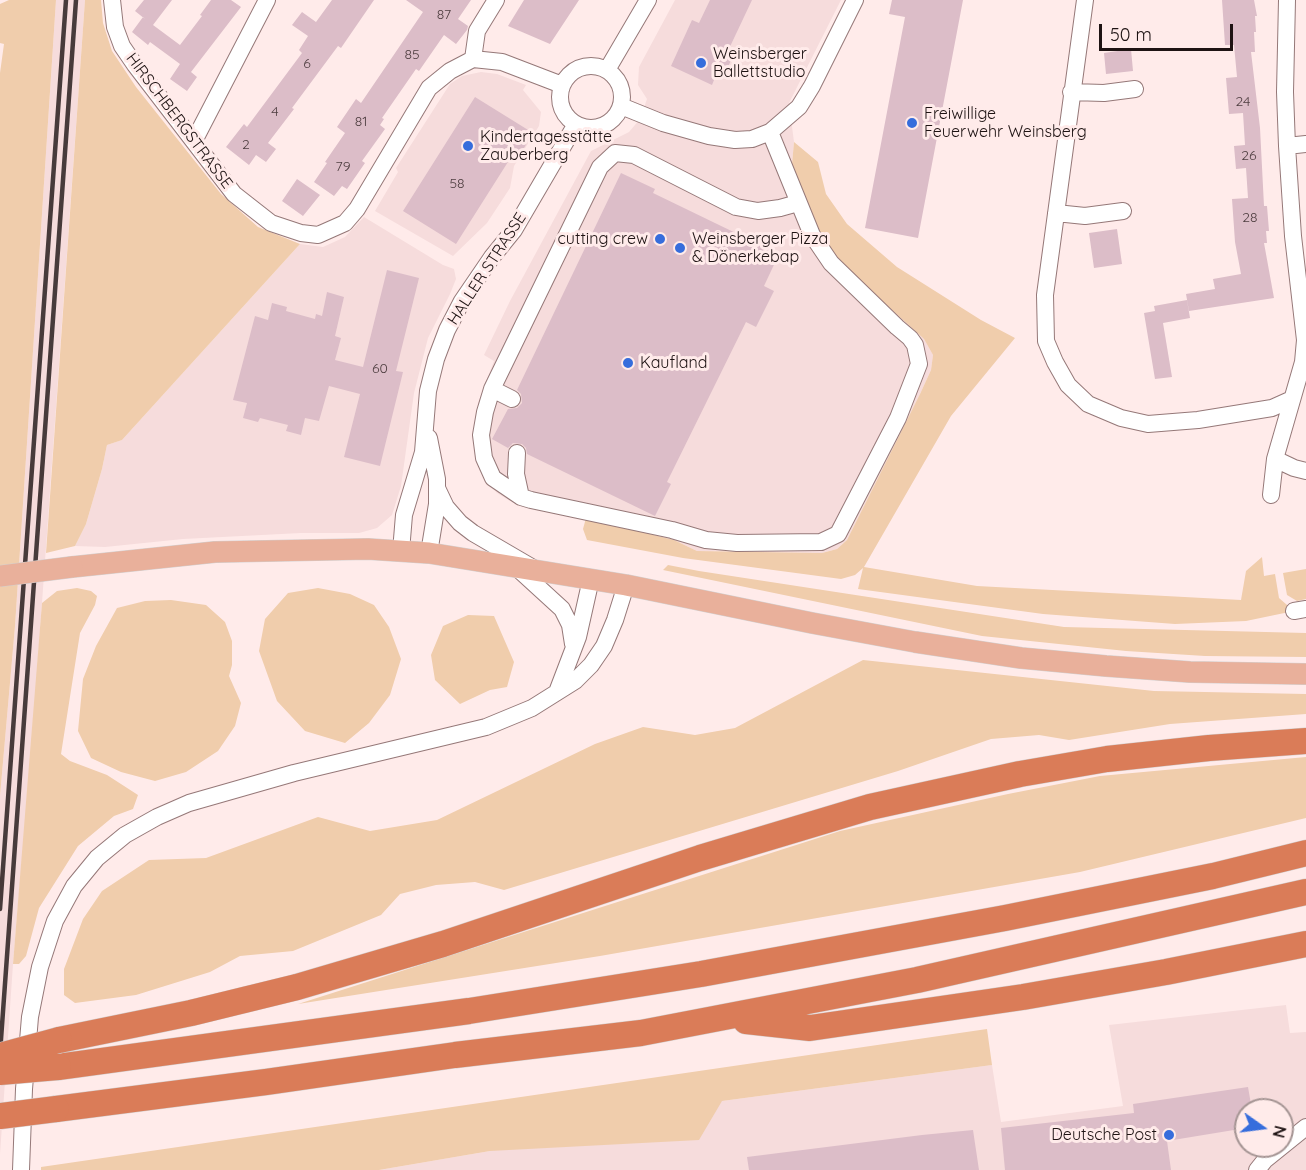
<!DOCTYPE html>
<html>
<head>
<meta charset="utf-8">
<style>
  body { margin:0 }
  #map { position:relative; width:1306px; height:1170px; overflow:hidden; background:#ffebea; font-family:Quicksand,sans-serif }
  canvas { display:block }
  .north { position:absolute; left:1234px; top:1098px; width:60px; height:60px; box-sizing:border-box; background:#ffebea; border:2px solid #a59594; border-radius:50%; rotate:104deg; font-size:16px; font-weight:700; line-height:24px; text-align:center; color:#1e1313 }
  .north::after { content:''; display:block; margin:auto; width:21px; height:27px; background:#366ddc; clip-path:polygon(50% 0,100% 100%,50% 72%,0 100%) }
  .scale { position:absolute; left:1099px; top:24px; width:134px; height:27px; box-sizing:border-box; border:3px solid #1e1313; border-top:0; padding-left:8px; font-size:18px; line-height:21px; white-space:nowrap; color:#1e1313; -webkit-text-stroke:4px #ffebea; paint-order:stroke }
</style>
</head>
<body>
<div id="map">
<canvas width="1306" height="1170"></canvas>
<div class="north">N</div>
<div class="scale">50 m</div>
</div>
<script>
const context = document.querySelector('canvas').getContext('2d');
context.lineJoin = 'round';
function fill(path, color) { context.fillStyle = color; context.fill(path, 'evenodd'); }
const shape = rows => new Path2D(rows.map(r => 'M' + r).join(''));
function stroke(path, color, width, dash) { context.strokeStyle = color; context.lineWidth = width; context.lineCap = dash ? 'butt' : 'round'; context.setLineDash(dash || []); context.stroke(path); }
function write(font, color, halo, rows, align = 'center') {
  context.font = font + ' Quicksand,sans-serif'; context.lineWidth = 6; context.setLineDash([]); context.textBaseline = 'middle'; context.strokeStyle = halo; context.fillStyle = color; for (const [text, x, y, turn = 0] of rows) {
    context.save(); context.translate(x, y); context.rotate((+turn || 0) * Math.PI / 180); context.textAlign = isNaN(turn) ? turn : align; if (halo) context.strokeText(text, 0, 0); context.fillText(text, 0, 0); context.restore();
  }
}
fill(shape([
  [56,0,85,0,32,743,13,964,0,1154,0,796,15,626],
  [675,0,841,0,789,103,794,142,792,164,839,262,924,339,933,355,931,370,920,394,847,540,837,549,822,553,697,551,674,540,510,501,497,493,484,479,478,462,474,435,478,403,494,361,484,355,510,301,591,151,629,132,640,119,647,99,638,85,639,67],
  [481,72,497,74,526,85,523,90,541,112,539,126,514,166,510,188,487,223,453,256,375,211,398,172,396,168,450,84,462,76],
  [364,217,443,265,454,269,456,279,450,294,428,338,414,393,401,486,392,515,377,528,359,533,301,533,183,539,105,547,75,546,86,524,102,469,107,445,122,440,300,244,323,247,345,237],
  [1286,1005,1290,1033,1306,1032,1306,1170,379,1170,490,1151,722,1101,992,1065,1001,1122,1123,1106,1109,1025],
  [1246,1110,1282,1110,1282,1146,1246,1146]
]), '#f6dcdc');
fill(shape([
  [9,0,56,0,15,626,0,796,0,73,4,44,0,43,0,4],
  [85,0,101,0,103,23,112,51,136,87,221,194,258,227,300,244,122,440,107,445,102,469,86,524,75,546,46,553],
  [794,142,818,162,826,194,847,224,897,267,981,320,1015,338,951,416,864,567,977,586,1241,600,1246,571,1262,557,1264,576,1275,574,1279,598,1294,611,1246,621,1175,624,1043,614,858,589,863,568,855,575,841,579,683,558,587,540,583,529,586,518,674,540,697,551,822,553,837,549,847,540,920,394,931,370,933,355,924,339,839,262,818,231,792,164],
  [668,565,699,571,1064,627,1306,633,1306,657,1205,656,1126,651,982,636,663,570],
  [1306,569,1306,599,1297,601,1287,595,1283,573],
  [77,588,91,591,97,596,95,605,80,633,61,754,70,761,107,775,138,795,133,809,114,816,78,846,39,908,26,956,19,964,13,964,42,603,57,591],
  [318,588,350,594,374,605,389,627,401,659,390,695,369,723,345,743,305,731,277,701,259,651,265,619,288,593],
  [171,600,206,605,225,622,232,641,232,665,229,676,241,703,235,726,218,751,186,772,155,781,121,772,91,758,78,731,83,679,96,646,117,608,145,601],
  [468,615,494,616,514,662,507,687,490,690,460,704,435,680,431,655,443,626],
  [863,660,1154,691,1306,694,1306,714,1170,724,1069,740,1039,735,991,739,898,771,504,890,475,882,436,885,400,894,381,915,293,951,240,956,210,972,136,995,75,1003,64,995,64,969,83,919,102,891,149,860,206,858,318,817,370,831,437,820,595,744,643,727,695,735,735,728],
  [1306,757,1306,818,1080,872,600,956,298,1004,840,831,1008,794,1100,776],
  [987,1029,992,1065,722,1101,699,1140,490,1151,379,1170,41,1170,41,1167]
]), '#f0cdac');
fill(shape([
  [144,0,172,0,153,25,180,45,202,16,200,15,211,0,231,0,241,7,191,72,197,77,187,91,170,79,180,64,150,42,148,45,132,32,143,17,145,19,135,11],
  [332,0,374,0,341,48,338,46,292,108,294,109,268,143,276,149,266,162,256,155,249,165,226,147,244,124,247,127,302,53,299,50,308,36,292,25,302,12,316,22],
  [406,0,471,0,458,19,468,26,467,30,456,44,444,35,419,71,416,69,382,118,384,119,380,125,385,129,362,161,365,163,347,189,342,186,334,196,314,182,327,163,325,162,345,133,337,127,356,99,361,103,423,12],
  [524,0,579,0,550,44,508,26],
  [710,0,752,0,727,53,733,56,723,78,716,75,712,85,671,66,692,20,699,23],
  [892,0,963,0,918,238,865,228,905,17,889,14],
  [1222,0,1254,0,1257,16,1255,16,1256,32,1254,32,1255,52,1251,52,1260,128,1264,206,1267,206,1269,231,1266,231,1267,243,1264,243,1274,298,1189,311,1186,294,1215,289,1213,279,1241,274,1235,242,1232,199,1248,198,1246,168,1236,169,1234,146,1245,145,1243,113,1229,114,1226,78,1237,77,1234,45,1225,45],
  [1131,49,1133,71,1106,74,1104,53],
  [475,97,533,133,518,158,513,154,456,244,403,211],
  [621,173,655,189,653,193,779,254,764,286,774,291,756,327,746,322,667,482,671,484,655,516,527,454,526,448,522,444,513,443,508,448,492,439,508,409,517,408,522,403,521,394,517,390],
  [297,179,320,195,303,216,282,201],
  [1117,229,1122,264,1094,268,1089,233],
  [387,270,419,278,396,371,403,372,380,466,344,457,360,394,329,386,319,421,305,418,301,435,286,431,288,425,260,418,258,422,243,418,247,403,233,400,255,316,268,320,272,303,287,307,286,311,315,319,316,314,322,316,327,292,344,297,335,336,341,338,335,360,363,367],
  [1187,300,1190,318,1163,323,1172,377,1155,379,1144,313,1155,311,1154,306],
  [1248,1087,1252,1110,1246,1110,1246,1128,1167,1141,1171,1170,1005,1170,1001,1128,1134,1113,1133,1104],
  [973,1130,979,1170,749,1170,747,1157,922,1135]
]), '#dcbdc8');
const minor = shape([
  [112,0,115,27,122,46,135,65,234,194,271,223,301,233,318,235,345,223,357,209,429,88,450,71,473,59,502,62,562,85],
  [1085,0,1045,295,1046,341,1055,362,1068,385,1088,404,1121,418,1148,424,1198,420,1272,408,1292,399],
  [473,59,477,31,496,0],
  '560 97a31 31 0 1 1 62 0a31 31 0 1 1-62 0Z',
  [607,70,648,0],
  [1071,92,1104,93,1135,89],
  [621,106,663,123,709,136,735,140,752,139,770,132,799,107,812,86,855,0],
  [770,132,812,235,831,263,897,327,910,338,915,345,919,364,898,418,838,534,821,542,737,543,706,540,672,530,531,500,521,497,493,478,484,458,481,435,485,412,492,389,600,167,615,153,634,155,736,207,758,211,780,208,798,203],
  [194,141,267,0],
  [1287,146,1306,144],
  [1056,213,1085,216,1123,211],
  [492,389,512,399],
  [517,453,516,474,521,497],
  [1275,459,1294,468,1306,471],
  [437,488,446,507,460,523,473,533,533,568],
  [1271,495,1275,459,1303,362,1305,340,1293,236,1287,146,1285,92,1287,0],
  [401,551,404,515,423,452,428,391,436,359,447,330,462,301,492,257,514,230,576,124],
  [429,553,437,504,437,479,429,438],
  [515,566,562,609,570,625,573,644],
  [1294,611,1306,609],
  [557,692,578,637,591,579],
  [21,1170,24,1089,30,1017,40,967,55,921,74,886,97,858,125,835,157,817,189,803,294,773,486,727,532,708,575,681,591,665,604,646,615,620,626,585],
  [1257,1170,1265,1160,1306,1127]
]);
const major = shape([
  [72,567,215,552,368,549,429,553,626,585,812,623,915,642,1021,658,1106,666,1190,672,1306,674]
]);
const highway = shape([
  [746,1021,810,1028,1023,997,1166,972,1306,944],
  [59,1040,191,1013,297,987,443,944,700,858,870,807,1020,774,1107,759,1209,748,1306,741],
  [58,1067,469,1011,701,974,1005,918,1213,876,1306,853],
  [56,1109,266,1082,455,1055,641,1033,917,980,1306,892]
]);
stroke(minor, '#957878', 18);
stroke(major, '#d2d0d0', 22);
stroke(highway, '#d2d0d0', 27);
stroke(minor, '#fff', 16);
stroke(major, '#e9b09b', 21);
stroke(highway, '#da7c58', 26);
stroke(shape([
  [0,909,66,0],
  [0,1053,76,0]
]), '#473a3a', 4.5);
const majorBridge = shape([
  [0,576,72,567]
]);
const highwayBridge = shape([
  [0,1056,59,1040],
  [0,1072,58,1067],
  [0,1116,56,1109]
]);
stroke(majorBridge, '#d2d0d0', 22, []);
stroke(highwayBridge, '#d2d0d0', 27, []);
stroke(majorBridge, '#e9b09b', 21);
stroke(highwayBridge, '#da7c58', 26);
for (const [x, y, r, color] of [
  [701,63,6,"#366ddc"],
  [912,123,6,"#366ddc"],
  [468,146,6,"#366ddc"],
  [660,239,6,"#366ddc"],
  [680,248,6,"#366ddc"],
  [628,363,6,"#366ddc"],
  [1169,1135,6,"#366ddc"]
]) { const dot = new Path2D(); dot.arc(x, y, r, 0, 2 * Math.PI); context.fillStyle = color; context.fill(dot); stroke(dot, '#ffebea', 2); }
write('14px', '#4e3e40', null, [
  ["87",444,15],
  ["85",412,55],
  ["6",307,64],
  ["24",1243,102],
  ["4",275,112],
  ["81",361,122],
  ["2",246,145],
  ["26",1249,156],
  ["79",343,167],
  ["58",457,184],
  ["28",1250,218],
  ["60",380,369]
]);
write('16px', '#1e1313', '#ffebea', [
  ["Weinsberger",713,54],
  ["Ballettstudio",713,72],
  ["Freiwillige",924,114],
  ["Feuerwehr Weinsberg",924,132],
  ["Kindertagesstätte",480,137],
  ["Zauberberg",480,155],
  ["cutting crew",648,239,"right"],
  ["Weinsberger Pizza",692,239],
  ["& Dönerkebap",692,257],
  ["Kaufland",640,363],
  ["Deutsche Post",1157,1135,"right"]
], 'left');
write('16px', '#1e1313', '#ffebea', [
  ["HIRSCHBERGSTRASSE",179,121,53],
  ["HALLER STRASSE",487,269,-57]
]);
</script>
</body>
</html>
